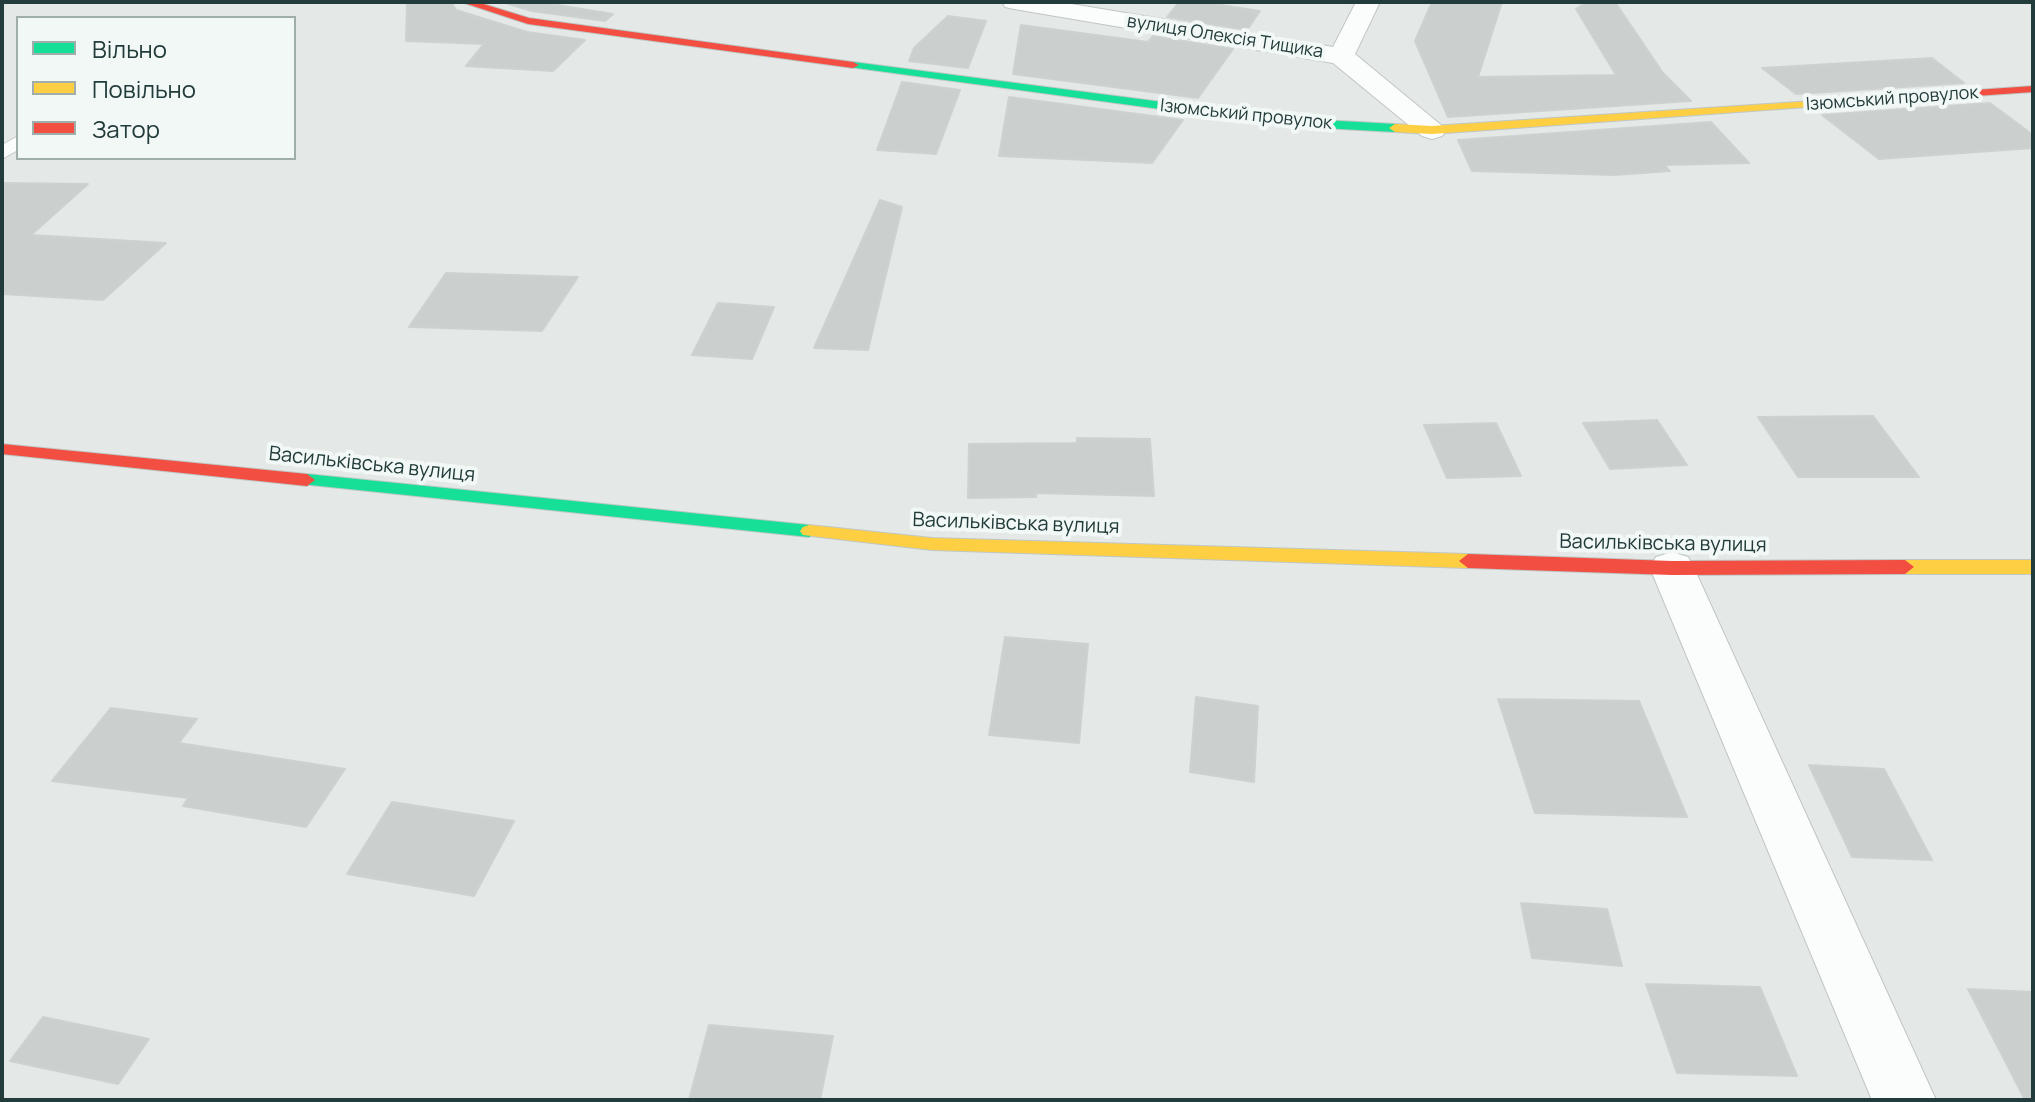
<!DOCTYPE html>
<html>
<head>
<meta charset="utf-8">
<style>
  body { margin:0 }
  #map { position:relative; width:2035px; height:1102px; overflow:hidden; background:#e4e9e8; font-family:Manrope,sans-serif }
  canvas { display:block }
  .frame { position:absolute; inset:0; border:4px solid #223c3b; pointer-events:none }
  .legend { position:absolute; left:16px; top:16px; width:280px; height:144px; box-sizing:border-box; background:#f2f8f6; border:2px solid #9fadab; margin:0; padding:10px 14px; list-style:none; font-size:24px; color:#223c3b }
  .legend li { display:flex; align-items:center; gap:16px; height:40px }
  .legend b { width:40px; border:2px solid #9fadab }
</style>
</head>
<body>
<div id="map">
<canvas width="2035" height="1102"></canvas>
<div class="frame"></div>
<ul class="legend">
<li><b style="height:10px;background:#16e098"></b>Вільно</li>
<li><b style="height:10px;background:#ffcf43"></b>Повільно</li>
<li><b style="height:10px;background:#f24e42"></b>Затор</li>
</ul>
</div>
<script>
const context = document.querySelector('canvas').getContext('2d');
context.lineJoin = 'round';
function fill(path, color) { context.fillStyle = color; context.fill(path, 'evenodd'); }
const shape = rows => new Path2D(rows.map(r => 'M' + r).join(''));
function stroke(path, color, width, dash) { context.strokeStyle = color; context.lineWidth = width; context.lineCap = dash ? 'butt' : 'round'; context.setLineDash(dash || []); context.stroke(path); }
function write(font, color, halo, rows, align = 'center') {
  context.font = font + ' Manrope,sans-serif'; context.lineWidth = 8; context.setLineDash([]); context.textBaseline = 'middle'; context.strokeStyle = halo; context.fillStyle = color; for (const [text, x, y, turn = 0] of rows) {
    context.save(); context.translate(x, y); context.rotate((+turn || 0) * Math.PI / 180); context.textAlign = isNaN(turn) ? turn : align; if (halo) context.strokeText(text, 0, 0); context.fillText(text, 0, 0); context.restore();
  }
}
const building = shape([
  [407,2,451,2,456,10,527,32,585,40,553,71,466,66,484,44,406,41,407,2],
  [502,2,539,2,613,14,605,21,532,11,502,2],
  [1179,2,1202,2,1260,11,1247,30,1167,17,1179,2],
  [1432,2,1502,2,1478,77,1616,75,1576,9,1587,2,1615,2,1663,73,1691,101,1448,117,1415,41,1432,2],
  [948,16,986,21,968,68,909,61,914,48,948,16],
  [1021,25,1148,42,1153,36,1233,49,1198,98,1013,74,1021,25],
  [1932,58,1964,83,1796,94,1762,68,1932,58],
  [902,82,960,90,936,154,877,150,902,82],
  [1009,97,1183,120,1152,163,999,156,1009,97],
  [1990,103,2033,135,2033,148,1879,159,1822,115,1990,103],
  [1711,122,1749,163,1664,165,1670,171,1614,175,1472,171,1458,140,1711,122],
  [2,183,88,184,31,235,166,243,103,300,2,294,2,183],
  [880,200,902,207,868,350,814,348,880,200],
  [446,273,578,277,542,331,409,327,446,273],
  [718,303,774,307,752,359,692,355,718,303],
  [1873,416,1919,477,1798,477,1758,417,1873,416],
  [1657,420,1687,465,1610,469,1583,423,1657,420],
  [1496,423,1521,476,1447,478,1424,425,1496,423],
  [1077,438,1150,439,1154,496,1036,493,1036,497,968,498,969,444,1077,443,1077,438],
  [1005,637,1088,644,1079,743,989,735,1005,637],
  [1196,697,1258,706,1254,782,1190,772,1196,697],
  [1498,699,1639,701,1687,817,1535,813,1498,699],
  [111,708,197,719,179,743,345,769,306,827,183,806,188,798,52,781,111,708],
  [1809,765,1884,769,1932,860,1852,857,1809,765],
  [392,802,514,821,474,896,347,874,392,802],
  [1521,903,1607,909,1622,966,1532,958,1521,903],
  [1646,984,1760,987,1797,1076,1677,1073,1646,984],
  [1968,989,2033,992,2033,1100,2025,1100,1968,989],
  [43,1017,149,1039,118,1084,10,1061,43,1017],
  [709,1025,833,1036,820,1100,689,1100,709,1025]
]);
fill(building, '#cbd0cf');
stroke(building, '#cdd2d1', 2);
const lane = shape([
  [18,136,18,150,2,159,2,145,18,136]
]);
const street = shape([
  [1002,2,1059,2,1333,47,1356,2,1380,2,1355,54,1447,130,1442,136,1432,139,1422,136,1333,63,1014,9,1005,7,1002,2],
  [1672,552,1688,557,1694,568,1936,1100,1872,1100,1650,568,1656,557,1672,552]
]);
const fast = shape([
  [853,62,1286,118,1395,124,1401,128,1395,132,1286,126,849,67,849,63,853,62],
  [307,474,809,525,818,531,809,537,301,484,299,480,301,476,307,474]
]);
const slow = shape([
  [1859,98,1863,99,1863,103,1432,134,1395,132,1389,128,1395,124,1432,126,1859,98],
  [809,525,932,538,1468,554,1477,561,1468,568,932,550,803,535,800,531,803,527,809,525],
  [1905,560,2033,560,2033,574,1905,574,1896,567,1905,560]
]);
const jam = shape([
  [461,2,477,2,529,18,853,62,859,65,853,68,528,24,461,2],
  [2033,86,2033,92,1859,104,1853,101,1859,98,2033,86],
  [2,444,307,474,315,480,307,486,2,454,2,444],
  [1468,554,1672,561,1905,560,1914,567,1905,574,1672,575,1468,568,1459,561,1468,554]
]);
stroke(lane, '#c1c6c5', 2);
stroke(street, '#c1c6c5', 2);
stroke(fast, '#bfc7c5', 2);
stroke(slow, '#bfc7c5', 2);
stroke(jam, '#bfc7c5', 2);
fill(lane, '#fbfcfc');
fill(street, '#fbfcfc');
fill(fast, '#16e098');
fill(slow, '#ffcf43');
fill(jam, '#f24e42');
write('18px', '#223c3b', '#f2f8f6', [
  ["вулиця Олексія Тищика",1225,37,9],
  ["Ізюмський провулок",1892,99,-4],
  ["Ізюмський провулок",1246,115,6]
]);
write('20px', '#223c3b', '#f2f8f6', [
  ["Васильківська вулиця",372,465,6],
  ["Васильківська вулиця",1016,524,2],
  ["Васильківська вулиця",1663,544,1]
]);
</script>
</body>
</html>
